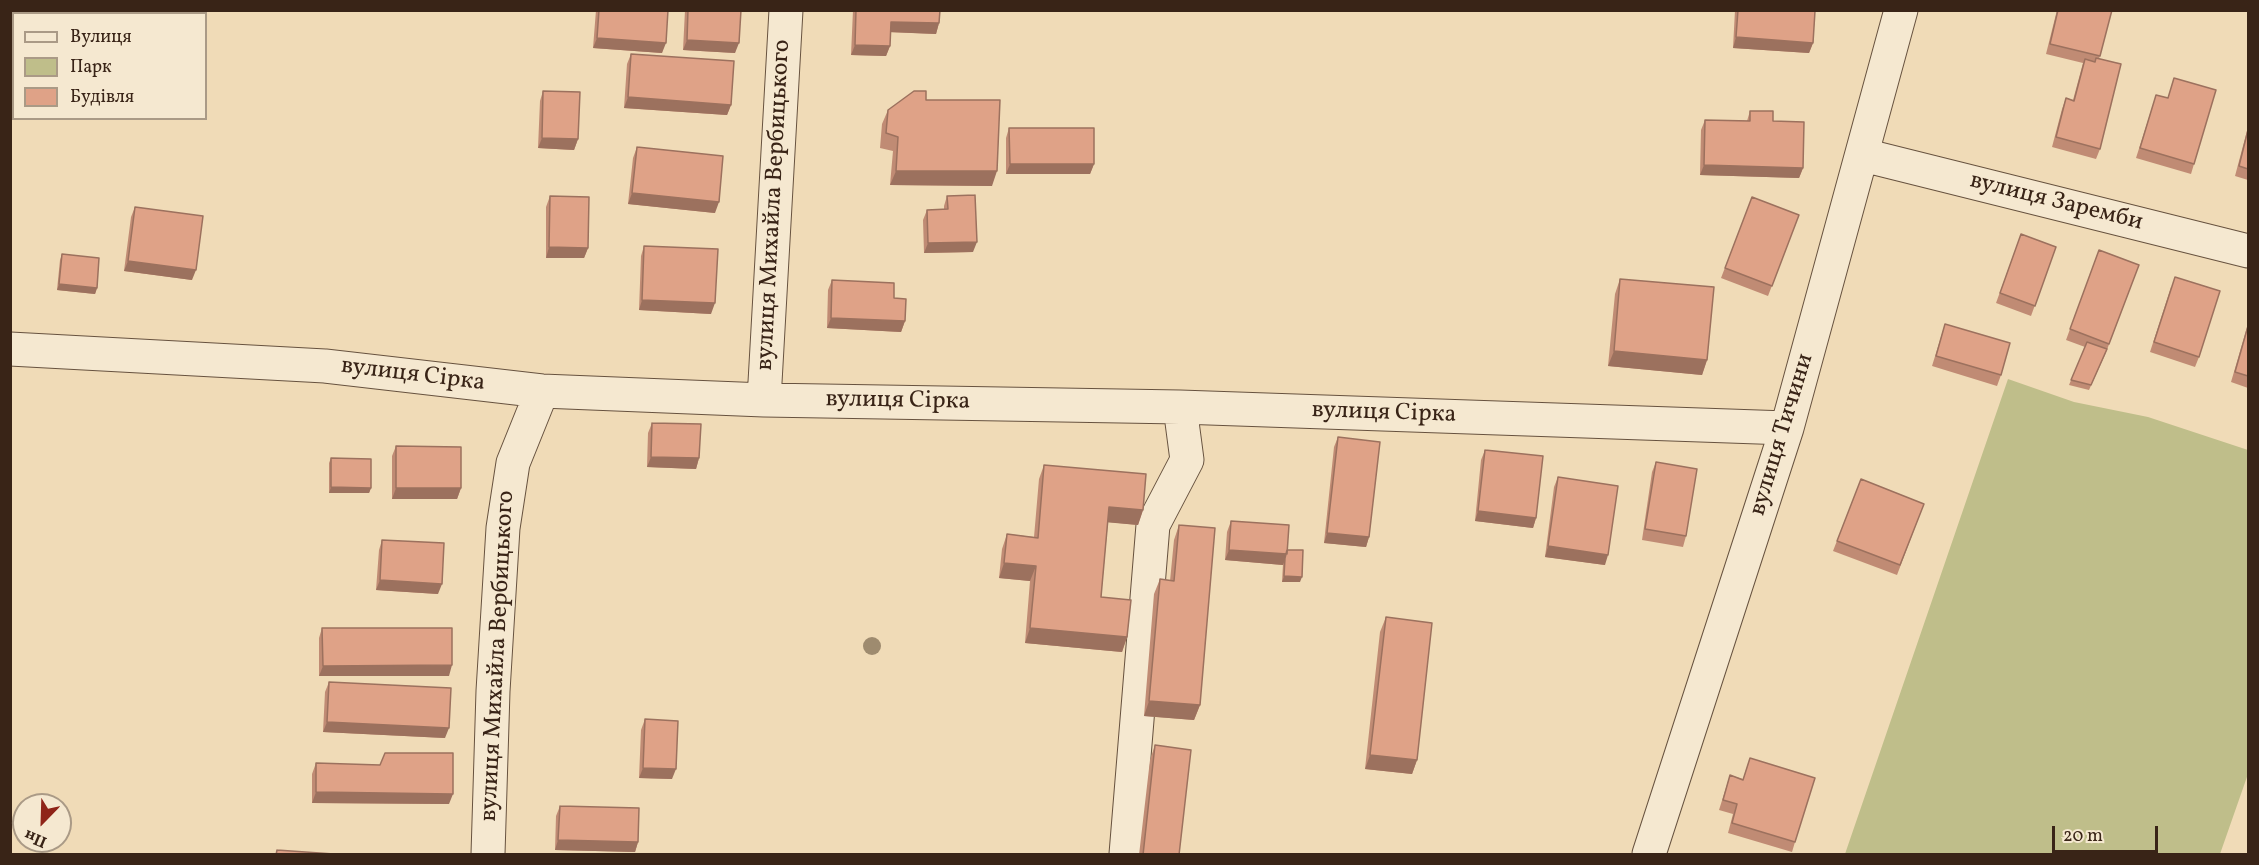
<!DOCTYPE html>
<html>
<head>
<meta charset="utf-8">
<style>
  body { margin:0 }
  #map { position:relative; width:2259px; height:865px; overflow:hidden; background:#f0dbb7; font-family:Vollkorn,serif }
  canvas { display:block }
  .frame { position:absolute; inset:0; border:12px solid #392417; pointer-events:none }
  .legend { position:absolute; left:12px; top:12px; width:195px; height:108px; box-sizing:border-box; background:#f5e8d0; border:2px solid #aa9a86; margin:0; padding:8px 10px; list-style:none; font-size:18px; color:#392417 }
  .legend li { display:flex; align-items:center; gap:12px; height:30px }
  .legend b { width:30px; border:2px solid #aa9a86 }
  .north { position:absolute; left:12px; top:793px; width:60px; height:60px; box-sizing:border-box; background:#f5e8d0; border:2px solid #aa9a86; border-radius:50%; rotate:203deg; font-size:16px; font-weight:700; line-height:24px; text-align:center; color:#392417 }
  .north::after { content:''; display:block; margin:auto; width:21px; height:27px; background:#8f2418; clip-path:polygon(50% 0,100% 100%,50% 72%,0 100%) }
  .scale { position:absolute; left:2052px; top:826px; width:106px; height:27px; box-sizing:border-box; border:3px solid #392417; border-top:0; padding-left:8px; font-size:18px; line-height:21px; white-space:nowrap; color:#392417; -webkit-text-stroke:4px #f5e8d0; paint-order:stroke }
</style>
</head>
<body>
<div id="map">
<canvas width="2259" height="865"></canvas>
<div class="frame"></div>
<ul class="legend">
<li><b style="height:8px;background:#f5e8d0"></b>Вулиця</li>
<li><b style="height:16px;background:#bfbe8a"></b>Парк</li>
<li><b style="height:16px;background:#dfa287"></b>Будівля</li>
</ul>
<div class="north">Пн</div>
<div class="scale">20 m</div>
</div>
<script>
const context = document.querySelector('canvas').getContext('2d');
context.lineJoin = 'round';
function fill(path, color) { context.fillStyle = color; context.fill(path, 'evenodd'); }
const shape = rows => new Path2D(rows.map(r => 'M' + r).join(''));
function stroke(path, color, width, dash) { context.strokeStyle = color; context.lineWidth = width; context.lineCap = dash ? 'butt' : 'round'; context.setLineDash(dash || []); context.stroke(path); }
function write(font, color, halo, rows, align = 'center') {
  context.font = font + ' Vollkorn,serif'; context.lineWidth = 5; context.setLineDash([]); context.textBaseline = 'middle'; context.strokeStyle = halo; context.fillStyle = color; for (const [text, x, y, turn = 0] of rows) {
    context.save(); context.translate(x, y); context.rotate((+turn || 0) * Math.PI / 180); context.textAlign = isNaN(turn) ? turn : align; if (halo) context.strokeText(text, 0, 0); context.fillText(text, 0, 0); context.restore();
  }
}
fill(shape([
  [2008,379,2074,402,2148,417,2248,450,2248,774,2220,854,1845,854]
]), '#bfbe8a');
const minor = shape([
  [1863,155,2248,251],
  [10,349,325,366,542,391,764,400,1180,407,1787,428],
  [764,400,786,10],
  [488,854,493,691,503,528,513,463,542,391],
  [1126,854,1153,525,1187,460,1180,407],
  [1649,854,1787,428,1901,10]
]);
stroke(minor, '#67523f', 35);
stroke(minor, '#f5e8d0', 33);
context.fillStyle = '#9e8b6f';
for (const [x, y] of [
  [872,646]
]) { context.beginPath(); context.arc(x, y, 9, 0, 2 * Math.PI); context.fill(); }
fill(shape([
  [596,10,668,10,662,53,593,48],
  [685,10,741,10,735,53,683,50],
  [853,10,940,10,939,23,936,34,890,32,890,46,886,56,851,55],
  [1735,10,1815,11,1813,43,1809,53,1733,48],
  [2057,10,2112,10,2099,59,2100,149,2096,159,2052,147,2062,109,2066,98,2073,100,2083,63,2046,54],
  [631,54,731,105,727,115,624,108,627,64],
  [2174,78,2194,164,2191,174,2136,158,2156,95,2168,98],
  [543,91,578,139,574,150,538,148,540,101],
  [926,100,992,186,890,185,893,151,880,148,882,124,888,110],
  [1750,111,1773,121,1803,168,1799,178,1700,175,1701,130,1705,120,1747,121],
  [2248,127,2248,180,2235,176],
  [1009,128,1094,164,1090,174,1006,174,1006,138],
  [637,147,715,213,628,204,633,158],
  [550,196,588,248,584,258,546,258,546,207],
  [947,196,973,252,924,253,923,220,927,210,944,210,944,206],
  [1752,197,1799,215,1768,296,1721,278],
  [135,207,192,280,124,271,131,217],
  [2021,234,2056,247,2031,316,1996,303],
  [644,246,711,314,639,310,641,256],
  [2099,250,2139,265,2105,355,2089,390,2069,385,2085,347,2066,340],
  [62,254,97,288,95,294,57,290,60,260],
  [1620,279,1707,360,1702,375,1608,366,1615,294],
  [832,280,894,298,905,321,901,332,827,328,828,290],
  [2171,287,2199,357,2195,367,2150,352],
  [1945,324,2001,375,1997,386,1932,366],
  [2248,324,2248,388,2231,382],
  [652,423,699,458,696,469,647,467,648,433],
  [1338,437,1369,537,1366,547,1324,543,1334,447],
  [396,446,461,488,457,499,392,499,392,456],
  [1485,450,1536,518,1533,528,1475,521,1481,460],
  [331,458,371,488,369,493,329,493,329,463],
  [1656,462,1686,536,1683,547,1642,540,1652,472],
  [1044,465,1143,510,1138,525,1108,522,1101,597,1127,637,1122,652,1025,643,1030,581,999,578,1002,549,1007,534,1034,537,1039,479],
  [1558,477,1605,565,1545,557,1554,487],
  [1861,479,1924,504,1897,575,1833,551],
  [1231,521,1287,550,1300,582,1282,582,1283,564,1283,565,1225,560,1227,532],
  [1179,525,1200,705,1194,720,1144,716,1154,594,1160,579,1170,581,1174,540],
  [382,540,438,594,376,590,379,550],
  [1386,617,1417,760,1412,774,1365,769,1380,632],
  [322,628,449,676,319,676,319,638],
  [329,682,445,738,323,732,325,692],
  [645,719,672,779,639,778,641,730],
  [1155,745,1179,855,1139,855,1150,760],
  [1750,758,1795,842,1792,852,1728,833,1733,814,1719,810,1730,775,1743,779],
  [316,763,449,804,312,803,312,774],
  [560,806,638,842,635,852,555,850,556,816]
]), '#c08b74');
fill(shape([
  [891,22,939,23,936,34,887,32],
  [1736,37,1813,43,1809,53,1733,48],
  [597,38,666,43,662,53,593,48],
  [687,40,739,43,735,53,683,50],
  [855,45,890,46,886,56,851,55],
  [628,97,731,105,727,115,624,108],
  [542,138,578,139,574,150,538,148],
  [1010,164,1094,164,1090,174,1006,174],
  [1704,165,1803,168,1799,178,1700,175],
  [896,171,997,171,992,186,890,185],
  [632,193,719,202,715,213,628,204],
  [977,242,973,252,924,253,928,243],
  [549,247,588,248,584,258,546,258],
  [128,261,196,270,192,280,124,271],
  [59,284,97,288,95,294,57,290],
  [642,300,715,303,711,314,639,310],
  [831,318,905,321,901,332,827,328],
  [1614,351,1707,360,1702,375,1608,366],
  [651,457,699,458,696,469,647,467],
  [331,487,371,488,369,493,329,493],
  [396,488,461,488,457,499,392,499],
  [1109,507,1143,510,1138,525,1104,522],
  [1478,511,1536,518,1533,528,1475,521],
  [1327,533,1369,537,1366,547,1324,543],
  [1548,546,1608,555,1605,565,1545,557],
  [1229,550,1287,554,1283,565,1225,560],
  [1004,563,1036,566,1030,581,999,578],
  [1284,576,1302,577,1300,582,1282,582],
  [380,580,442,584,438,594,376,590],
  [1030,628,1127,637,1122,652,1025,643],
  [452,665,449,676,319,676,323,666],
  [1149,701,1200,705,1194,720,1144,716],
  [327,722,449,728,445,738,323,732],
  [1370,755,1417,760,1412,774,1365,769],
  [643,768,676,769,672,779,639,778],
  [316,792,453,794,449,804,312,803],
  [558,840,638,842,635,852,555,850]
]), '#9c715e');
const building = shape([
  [599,10,668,10,666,43,597,38,599,10],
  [688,10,741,10,739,43,687,40,688,10],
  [856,10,940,10,939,23,891,22,890,46,855,45,856,10],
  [1738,10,1815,11,1813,43,1736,37,1738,10],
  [2058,10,2112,10,2100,56,2050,44,2058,10],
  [631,54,734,61,731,105,628,97,631,54],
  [2096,58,2121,64,2100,149,2056,137,2066,98,2074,101,2085,59,2095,62,2096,58],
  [2174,78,2216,90,2194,164,2140,148,2156,95,2168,98,2174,78],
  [543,91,580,92,578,139,542,138,543,91],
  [914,91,926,91,926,100,1000,100,997,171,896,171,898,137,886,133,888,110,914,91],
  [1750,111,1773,111,1773,121,1804,122,1803,168,1704,165,1705,120,1750,121,1750,111],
  [1009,128,1094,128,1094,164,1010,164,1009,128],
  [2248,130,2248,169,2239,166,2248,130],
  [637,147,723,156,719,202,632,193,637,147],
  [975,195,977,242,928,243,927,210,948,209,947,196,975,195],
  [550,196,589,197,588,248,549,247,550,196],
  [1752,197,1799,215,1772,286,1725,268,1752,197],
  [135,207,203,216,196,270,128,261,135,207],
  [2021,234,2056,247,2035,306,2000,293,2021,234],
  [644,246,718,249,715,303,642,300,644,246],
  [2099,250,2139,265,2109,344,2070,329,2099,250],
  [62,254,99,258,97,288,59,284,62,254],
  [2175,277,2220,291,2199,357,2154,342,2175,277],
  [1620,279,1714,287,1707,360,1614,351,1620,279],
  [832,280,894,283,894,298,906,299,905,321,831,318,832,280],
  [1945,324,2010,343,2001,375,1936,356,1945,324],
  [2248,326,2248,376,2235,372,2248,326],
  [2087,342,2107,349,2091,385,2071,380,2087,342],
  [652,423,701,424,699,458,651,457,652,423],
  [1338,437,1380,442,1369,537,1327,533,1338,437],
  [396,446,461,447,461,488,396,488,396,446],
  [1485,450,1543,456,1536,518,1478,511,1485,450],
  [331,458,371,459,371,488,331,487,331,458],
  [1656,462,1697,469,1686,536,1645,529,1656,462],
  [1044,465,1146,474,1143,510,1109,507,1101,597,1131,600,1127,637,1030,628,1036,566,1004,563,1007,534,1038,538,1044,465],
  [1558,477,1618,486,1608,555,1548,546,1558,477],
  [1861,479,1924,504,1900,565,1837,541,1861,479],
  [1231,521,1289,525,1287,554,1229,550,1231,521],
  [1179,525,1215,528,1200,705,1149,701,1160,579,1174,581,1179,525],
  [382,540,444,543,442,584,380,580,382,540],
  [1287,550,1303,550,1302,577,1284,576,1285,558,1287,550],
  [1386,617,1432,623,1417,760,1370,755,1386,617],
  [322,628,452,628,452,665,323,666,322,628],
  [329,682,451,688,449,728,327,722,329,682],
  [645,719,678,721,676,769,643,768,645,719],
  [1155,745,1191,750,1179,855,1143,855,1155,745],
  [385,753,453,753,453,794,316,792,316,763,380,765,385,753],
  [1750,758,1815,778,1795,842,1732,823,1737,804,1723,800,1730,775,1743,780,1750,758],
  [560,806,639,808,638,842,558,840,560,806],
  [277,850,348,855,276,855,277,850]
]);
fill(building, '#dfa287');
stroke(building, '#9c715e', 1.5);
write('24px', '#392417', '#f5e8d0', [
  ["вулиця Заремби",2056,203,14],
  ["вулиця Михайла Вербицького",775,205,-87],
  ["вулиця Сірка",413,376,7],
  ["вулиця Сірка",898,402,1],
  ["вулиця Сірка",1384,414,2],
  ["вулиця Тичини",1783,435,-73],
  ["вулиця Михайла Вербицького",499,656,-87]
]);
</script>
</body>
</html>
